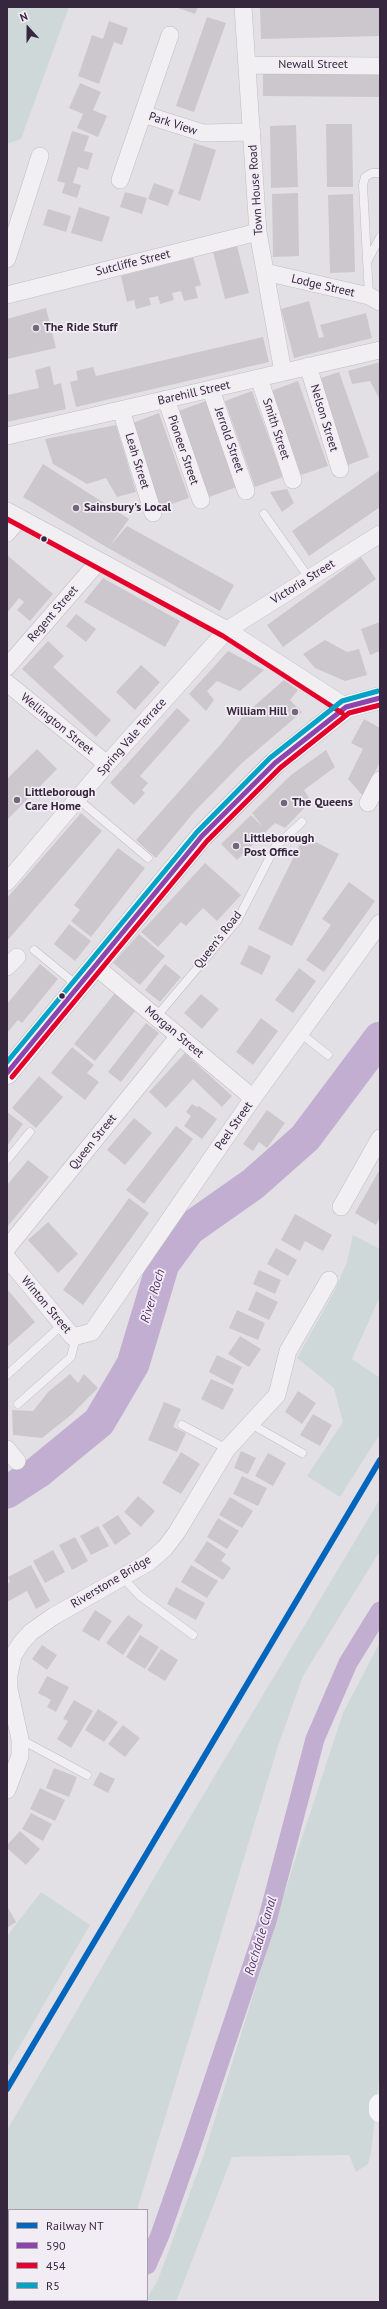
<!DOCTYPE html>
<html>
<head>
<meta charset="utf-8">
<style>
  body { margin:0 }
  #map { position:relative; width:387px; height:2309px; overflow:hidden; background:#e3e0e5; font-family:"PT Sans",sans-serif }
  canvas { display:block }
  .frame { position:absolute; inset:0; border:8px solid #37273e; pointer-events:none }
  .legend { position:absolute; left:8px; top:2209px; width:140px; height:92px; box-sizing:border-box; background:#f2edf5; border:1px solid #a79eac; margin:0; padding:5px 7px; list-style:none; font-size:12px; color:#37273e }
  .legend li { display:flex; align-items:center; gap:8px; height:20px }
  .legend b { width:20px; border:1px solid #a79eac }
  .north { position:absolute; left:8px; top:8px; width:40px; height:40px; -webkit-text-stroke:3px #f2edf5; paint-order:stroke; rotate:339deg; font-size:11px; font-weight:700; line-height:16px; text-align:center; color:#37273e }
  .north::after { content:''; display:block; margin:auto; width:14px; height:18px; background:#37273e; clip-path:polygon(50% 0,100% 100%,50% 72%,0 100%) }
</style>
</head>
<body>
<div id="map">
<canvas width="387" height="2309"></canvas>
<div class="frame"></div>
<ul class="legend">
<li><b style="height:5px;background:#0065bd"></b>Railway NT</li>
<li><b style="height:5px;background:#8e44ad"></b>590</li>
<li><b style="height:5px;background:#e4002b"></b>454</li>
<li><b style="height:5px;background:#03a2c7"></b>R5</li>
</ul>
<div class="north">N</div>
</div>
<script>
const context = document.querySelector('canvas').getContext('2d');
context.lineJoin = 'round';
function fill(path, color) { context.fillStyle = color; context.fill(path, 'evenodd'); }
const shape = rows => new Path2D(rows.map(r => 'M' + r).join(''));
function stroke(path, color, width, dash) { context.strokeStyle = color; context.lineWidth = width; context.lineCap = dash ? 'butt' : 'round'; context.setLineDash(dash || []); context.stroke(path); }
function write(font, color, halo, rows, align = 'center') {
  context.font = font + ' "PT Sans",sans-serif'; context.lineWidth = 3.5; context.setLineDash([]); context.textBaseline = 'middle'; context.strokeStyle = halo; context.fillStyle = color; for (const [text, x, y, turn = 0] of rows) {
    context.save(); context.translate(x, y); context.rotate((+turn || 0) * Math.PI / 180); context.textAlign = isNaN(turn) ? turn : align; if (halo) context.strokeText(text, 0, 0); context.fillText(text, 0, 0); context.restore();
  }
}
fill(shape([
  [7,7,69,7,21,139,7,144],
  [353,1235,380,1249,380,1296,352,1359,380,1378,380,1434,340,1497,307,1476,343,1422,334,1388,297,1358,335,1290,347,1262],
  [380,1499,380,1551,303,1676,278,1746,137,2210,9,2210,9,2300,88,2300,87,2302,7,2302,7,2130,165,1859],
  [380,1642,380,2067,371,2154,368,2164,356,2172,349,2155,232,2157,176,2302,145,2302,158,2280,204,2154,298,1850,343,1713],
  [41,1892,90,1925,7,2068,7,1936]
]), '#cfd8d8');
stroke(shape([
  [147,2265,160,2235,193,2141,267,1921,315,1739,348,1663,380,1611],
  [128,2302,129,2300]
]), '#c2aed0', 19);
stroke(shape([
  [7,1492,38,1472,99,1422,133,1364,163,1264,189,1229,253,1184,305,1138,380,1038]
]), '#c2aed0', 33);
fill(shape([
  [175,7,198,7,195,14],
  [380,7,380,36,261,39,260,8],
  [207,17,226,23,194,112,176,106],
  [109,21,128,28,122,45,114,42,99,84,78,76,92,35,103,39],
  [263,69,380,71,380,97,263,96],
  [80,83,101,92,93,110,107,116,98,137,77,128,83,114,69,108],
  [326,124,352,124,353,187,327,187],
  [296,125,298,187,271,188,270,126],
  [72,131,89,136,84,151,93,153,88,170,78,167,73,183,81,185,77,198,62,193,65,183,57,181],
  [194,143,216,150,200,201,178,194],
  [154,183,174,190,168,206,148,199],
  [125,192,147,198,142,214,120,207],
  [298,193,299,256,273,257,272,194],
  [353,194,355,272,330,273,328,195],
  [79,207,110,217,102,242,71,233],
  [48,209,71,216,66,232,43,225],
  [236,242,249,293,225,299,212,248],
  [193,257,201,285,195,287,198,298,184,301,181,291,172,293,174,300,160,304,158,296,149,298,151,305,136,309,134,300,127,302,121,276],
  [309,301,319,338,324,337,320,325,366,313,372,338,294,358,281,309],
  [46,308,56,348,7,359,7,319],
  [263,337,269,362,76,407,70,382,78,380,76,371,93,367,96,376],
  [380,362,380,400,370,381,352,384,348,371],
  [50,366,54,385,61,383,66,409,7,422,7,395,39,388,35,370],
  [339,372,369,457,348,465,318,379],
  [298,381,328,466,301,475,271,391],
  [252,391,283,477,255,487,225,401],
  [206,401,237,487,209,497,178,411],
  [159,413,189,498,160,508,130,424],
  [116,425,136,492,117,497,106,478,87,484,53,464,45,439],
  [43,464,129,519,109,547,127,526,234,585,220,611,108,548,23,497],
  [380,470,380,507,309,556,292,531],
  [287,489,294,503,282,512,270,492],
  [7,555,53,594,30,621,17,610,24,602,19,598,7,613],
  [361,557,376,579,283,647,267,625],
  [103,578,180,621,165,647,84,602],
  [76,614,96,629,86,642,66,626],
  [380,622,380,651,370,655,361,629],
  [325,640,347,652,359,649,367,675,345,681,315,668,303,654],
  [48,641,64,656,53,667,111,720,96,737,22,669],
  [228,651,264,670,240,691,217,681,207,691,214,700,206,711,189,694],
  [141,665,160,682,135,710,116,692],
  [284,680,298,690,290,700,302,712,242,763,195,811,156,858,136,840,221,744,244,715],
  [177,708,190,720,140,776,148,783,142,790,145,793,134,805,110,783],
  [364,719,380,728,380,762,363,796,348,779,363,749,351,743],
  [37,749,57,769,7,820,7,779],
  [326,750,335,767,304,790,311,801,285,828,275,823,237,860,221,844,251,815,263,827,252,813,291,775],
  [81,813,102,831,7,941,7,898],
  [304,836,339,854,292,946,258,929],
  [118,848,145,868,91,937,71,921,80,910,74,905],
  [205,863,241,895,217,921,203,908,186,926,181,922,158,947,141,932],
  [349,882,375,901,324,972,306,960,331,925,322,919],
  [69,924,91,941,75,961,54,944],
  [139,934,165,956,140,985,113,963],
  [249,945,271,956,262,975,240,964],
  [40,964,58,979,22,1023,18,1020,7,1033,7,1004],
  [165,964,181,977,160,1002,145,990],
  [299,968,316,981,293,1013,275,1000],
  [115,993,136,1010,95,1061,74,1044],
  [201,994,219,1009,202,1029,184,1013],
  [261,1018,278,1031,253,1065,236,1052],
  [146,1023,159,1033,121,1082,108,1072],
  [72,1047,94,1065,87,1073,99,1082,85,1100,51,1073],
  [185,1053,232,1096,222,1107,193,1079,166,1108,149,1092],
  [39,1076,63,1097,36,1128,12,1108],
  [192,1104,197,1107,199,1106,217,1119,202,1139,184,1126,191,1116,186,1112],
  [267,1110,285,1123,267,1148,259,1142,253,1151,243,1144],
  [7,1112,23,1124,7,1146],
  [134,1118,152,1133,125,1165,107,1150],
  [176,1126,193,1139,144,1204,126,1190],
  [28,1160,49,1177,7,1227,7,1185],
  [380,1169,380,1217,376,1225,355,1213],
  [129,1198,149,1213,83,1305,63,1290],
  [295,1214,332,1235,323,1251,305,1241,300,1251,281,1240],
  [48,1222,78,1254,58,1273,28,1240],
  [276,1248,297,1260,288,1276,267,1264],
  [259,1270,281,1280,275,1294,253,1284],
  [7,1289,35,1322,7,1347],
  [256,1291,278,1302,269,1320,248,1310],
  [237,1310,265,1323,258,1340,229,1328],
  [240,1336,261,1349,249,1367,228,1354],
  [217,1355,242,1367,233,1385,209,1372],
  [70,1374,78,1383,84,1374,98,1388,71,1415,42,1438,13,1435,12,1410,33,1411,48,1392],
  [211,1379,234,1389,223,1410,201,1399],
  [298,1391,316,1403,302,1424,285,1412],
  [164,1402,181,1409,173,1427,186,1433,177,1452,148,1440],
  [313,1414,332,1425,320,1446,300,1435],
  [241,1451,256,1458,248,1474,234,1468],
  [181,1452,200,1464,181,1494,162,1483],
  [268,1453,286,1463,273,1486,255,1476],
  [242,1476,267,1488,258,1506,233,1494],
  [138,1496,155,1511,141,1527,124,1512],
  [230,1497,253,1511,242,1528,219,1515],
  [118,1515,131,1534,115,1545,102,1525],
  [218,1518,239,1531,227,1549,207,1537],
  [98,1526,109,1546,91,1555,80,1536],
  [75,1537,88,1561,72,1570,59,1545],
  [207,1541,226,1554,221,1561,231,1568,223,1580,194,1561],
  [53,1550,65,1572,45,1583,33,1561],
  [31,1565,50,1601,36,1609,27,1591,7,1602,7,1584,10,1582,8,1577],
  [191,1565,218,1581,207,1598,181,1582],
  [176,1587,205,1603,196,1620,167,1604],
  [95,1610,112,1621,99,1641,82,1631],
  [128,1615,143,1625,123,1655,106,1643],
  [140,1635,159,1647,145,1669,126,1657],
  [42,1645,57,1655,47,1670,32,1659],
  [161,1649,178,1660,165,1681,147,1670],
  [47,1676,69,1687,56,1712,47,1707,51,1700,38,1693],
  [74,1700,93,1711,71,1748,57,1739,68,1721,63,1719],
  [98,1709,118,1722,104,1742,85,1730],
  [123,1725,140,1738,125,1757,108,1744],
  [54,1768,77,1777,69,1797,46,1788],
  [100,1772,115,1779,108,1793,93,1785],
  [40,1788,65,1800,55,1821,30,1809],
  [31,1813,52,1824,43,1841,22,1829],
  [20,1831,40,1849,26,1865,7,1848,7,1845],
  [7,1906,16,1922,7,1928]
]), '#ccc7cd');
const service = shape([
  [368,260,380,237],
  [369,296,363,185,365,177,372,173,380,173],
  [264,514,309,578],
  [79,800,148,858],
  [34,950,78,986],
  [156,1017,237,921,275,847,302,822],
  [300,1033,328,1055],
  [7,1160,30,1132],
  [7,1375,63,1324],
  [18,1404,71,1357,76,1337],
  [251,1424,302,1453],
  [182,1425,227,1449],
  [122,1577,140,1596,193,1635],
  [20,1739,87,1775]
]);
const minor = shape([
  [243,7,258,232,283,372],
  [247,65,380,66],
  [143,114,203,133,252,132],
  [120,180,170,35],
  [7,259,40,156],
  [265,272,369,296,380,302],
  [7,295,258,232],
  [308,366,340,469],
  [259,378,293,480],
  [211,390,246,491],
  [166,399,201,500],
  [121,410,153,513],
  [7,436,380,350],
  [7,511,227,630,346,707],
  [7,533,20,518],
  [7,667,99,561],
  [7,683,107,764],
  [368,803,380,780],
  [7,882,107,764,227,630,380,534],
  [95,966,253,1098],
  [7,967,17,957],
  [341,1207,380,1138],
  [7,1248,179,1036],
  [7,1258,73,1337,92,1332,253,1098,380,923],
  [7,1449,17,1461],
  [7,1790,20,1756,20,1739,9,1689,9,1675,13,1656,21,1643,31,1632,54,1616,149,1562,165,1548,177,1532,227,1449,277,1395,288,1351,329,1280]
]);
const trunk = shape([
  [7,1073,202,836,275,763,346,707,380,698]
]);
stroke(service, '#c0bdc2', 9);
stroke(minor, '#c0bdc2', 18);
stroke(trunk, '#b7b2ba', 23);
stroke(service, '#f1eff2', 8);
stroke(minor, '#f1eff2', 17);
stroke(shape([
  [380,2105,380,2111]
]), '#f5f4f6', 22);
stroke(trunk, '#f5f4f6', 22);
stroke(shape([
  [7,1073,202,836,275,763,346,707,380,698]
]), '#8e44ad', 5);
stroke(shape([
  [7,519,223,636,342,713],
  [12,1077,207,841,280,768,349,713,380,705]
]), '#e4002b', 5);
stroke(shape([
  [7,1062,197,832,270,758,342,701,378,691]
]), '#03a2c7', 5);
stroke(shape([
  [7,2089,380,1460]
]), '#0065bd', 6);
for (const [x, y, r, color] of [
  [36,328,4,"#736878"],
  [76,508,4,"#736878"],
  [44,539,3.5,"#37273e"],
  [295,712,4,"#736878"],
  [17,800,4,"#736878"],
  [284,803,4,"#736878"],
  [236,846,4,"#736878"],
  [62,996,3.5,"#37273e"]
]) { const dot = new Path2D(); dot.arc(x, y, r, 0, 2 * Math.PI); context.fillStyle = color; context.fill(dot); stroke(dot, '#f2edf5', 1.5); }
write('12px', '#37273e', '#f2edf5', [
  ["Newall Street",313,65],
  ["Park View",173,124,18],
  ["Town House Road",256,190,-94],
  ["Sutcliffe Street",133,263,-14],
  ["Lodge Street",323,286,13],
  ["Barehill Street",194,393,-13],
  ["Nelson Street",324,418,73],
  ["Smith Street",276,429,72],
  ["Jerrold Street",229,440,71],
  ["Pioneer Street",183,450,71],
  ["Leah Street",137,461,73],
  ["Victoria Street",303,582,-32],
  ["Regent Street",53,614,-49],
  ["Wellington Street",57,724,39],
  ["Spring Vale Terrace",132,737,-49],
  ["Queen's Road",218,940,-52],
  ["Morgan Street",174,1032,40],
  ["Peel Street",234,1126,-55],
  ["Queen Street",93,1142,-51],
  ["Winton Street",46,1305,50],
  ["Riverstone Bridge",111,1582,-31]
]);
write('bold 12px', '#37273e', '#f2edf5', [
  ["The Ride Stuff",44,328],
  ["Sainsbury's Local",84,508],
  ["William Hill",287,712,"right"],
  ["Littleborough",25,793],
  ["Care Home",25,807],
  ["The Queens",292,803],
  ["Littleborough",244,839],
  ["Post Office",244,853]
], 'left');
write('italic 13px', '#5a3271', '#f2edf5', [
  ["River Roch",153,1296,-73],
  ["Rochdale Canal",261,1936,-73]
]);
</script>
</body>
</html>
